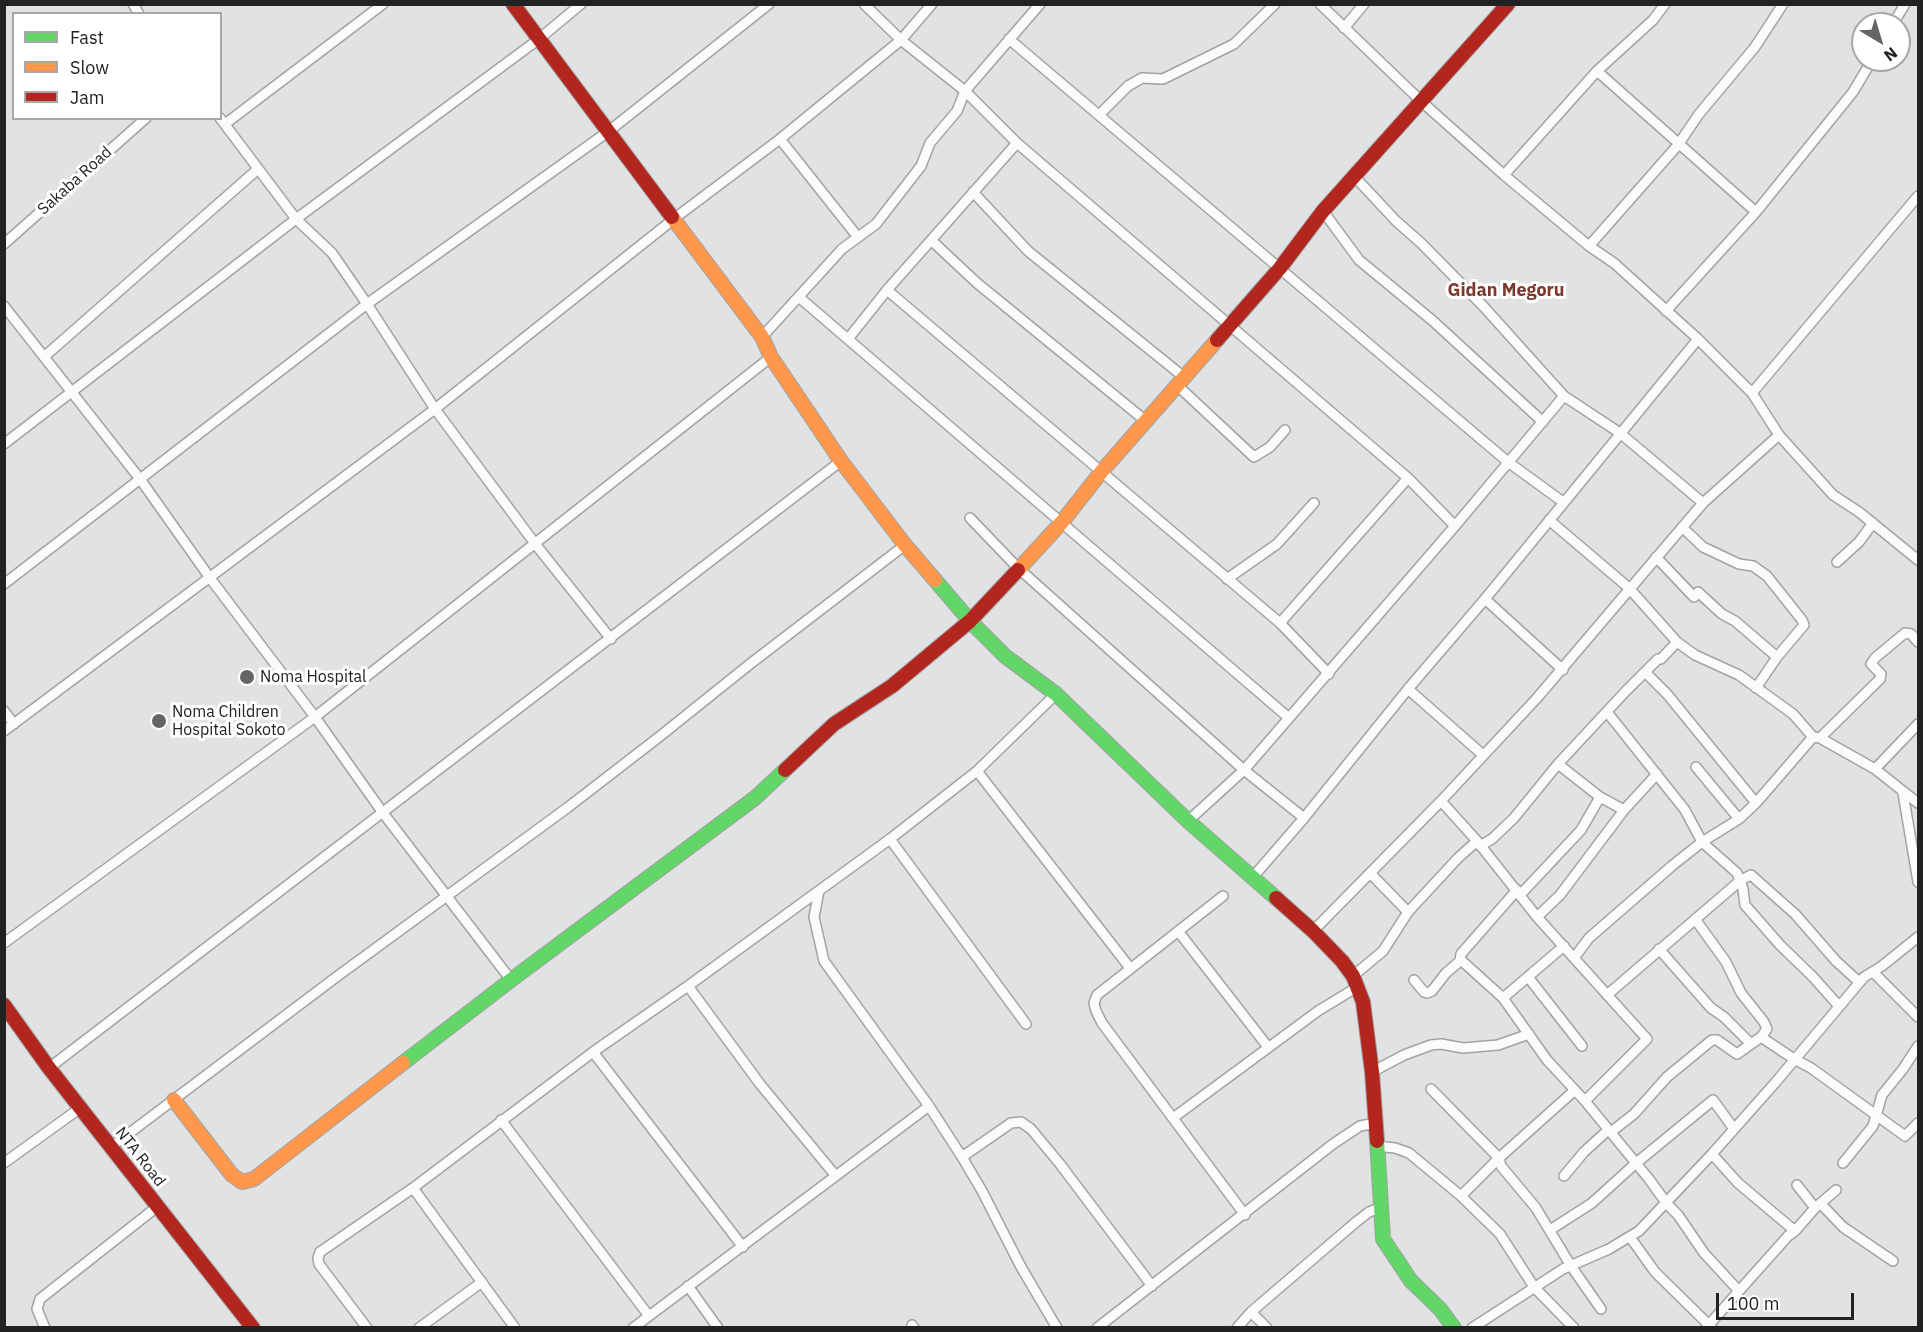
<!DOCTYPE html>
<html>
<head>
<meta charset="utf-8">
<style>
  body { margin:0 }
  #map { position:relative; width:1923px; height:1332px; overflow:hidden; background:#e0e2e3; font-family:"IBM Plex Sans",sans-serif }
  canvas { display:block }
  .frame { position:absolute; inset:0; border:6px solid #212223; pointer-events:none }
  .legend { position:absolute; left:12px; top:12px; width:210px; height:108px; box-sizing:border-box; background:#fff; border:2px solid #a6a7a7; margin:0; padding:8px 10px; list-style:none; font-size:18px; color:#212223 }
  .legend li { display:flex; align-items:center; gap:12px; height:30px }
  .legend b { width:30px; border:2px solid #a6a7a7 }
  .north { position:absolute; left:1851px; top:12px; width:60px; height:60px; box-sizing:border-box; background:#fff; border:2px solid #a6a7a7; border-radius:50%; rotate:142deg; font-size:16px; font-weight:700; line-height:24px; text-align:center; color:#212223 }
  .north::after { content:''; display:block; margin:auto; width:21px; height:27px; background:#646566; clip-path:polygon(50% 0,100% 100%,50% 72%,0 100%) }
  .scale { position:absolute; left:1716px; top:1293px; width:138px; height:27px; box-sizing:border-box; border:3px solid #212223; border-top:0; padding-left:8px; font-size:18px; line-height:21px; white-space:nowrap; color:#212223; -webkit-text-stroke:4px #fff; paint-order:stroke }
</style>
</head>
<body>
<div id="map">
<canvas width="1923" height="1332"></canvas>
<div class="frame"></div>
<ul class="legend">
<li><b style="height:8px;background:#63d668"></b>Fast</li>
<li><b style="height:8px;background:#ff974d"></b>Slow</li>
<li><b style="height:8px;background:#b3261e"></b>Jam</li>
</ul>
<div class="north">N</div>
<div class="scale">100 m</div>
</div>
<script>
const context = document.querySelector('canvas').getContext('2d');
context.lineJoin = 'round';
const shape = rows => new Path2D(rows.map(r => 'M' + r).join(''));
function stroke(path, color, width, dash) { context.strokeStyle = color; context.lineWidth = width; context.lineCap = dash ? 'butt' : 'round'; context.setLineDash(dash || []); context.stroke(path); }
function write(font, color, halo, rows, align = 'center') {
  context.font = font + ' "IBM Plex Sans",sans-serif'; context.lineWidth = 6; context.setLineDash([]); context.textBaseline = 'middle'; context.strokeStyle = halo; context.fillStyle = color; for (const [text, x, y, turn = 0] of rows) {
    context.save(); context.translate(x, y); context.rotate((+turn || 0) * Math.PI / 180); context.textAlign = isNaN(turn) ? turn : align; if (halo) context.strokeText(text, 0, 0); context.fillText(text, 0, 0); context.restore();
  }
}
const street = shape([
  [133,4,139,14],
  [864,4,901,40,965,91,1017,143,1408,478,1455,526],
  [1320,4,1422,102,1504,175,1589,246,1614,263,1698,339,1752,393,1779,435,1833,495,1859,512,1918,560],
  [1893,24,1905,4],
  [1344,28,1364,4],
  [1009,39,1508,462,1563,502],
  [1597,71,1756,212],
  [1099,115,1128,86,1142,78,1163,79,1234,44,1275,4],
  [220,118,296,219,332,253,367,304,435,409,536,545,611,639],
  [225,124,383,4],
  [780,139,857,236],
  [1504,175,1597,71,1653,20,1665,4],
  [973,192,1028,251,1185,378],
  [1323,211,1359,260,1433,321,1543,422],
  [931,240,977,283,1147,422],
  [4,244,146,118],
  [1589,246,1678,145,1699,114,1755,47,1783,4],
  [887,290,1280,623,1329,674],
  [800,298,1289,718],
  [4,306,140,479,210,578,315,717,383,813,511,980],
  [1666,311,1756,212,1853,92,1872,60],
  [762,337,842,249,876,224,921,166,930,143,957,111,965,91,1040,4],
  [848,339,887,290,1017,143],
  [45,356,258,169],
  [1178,386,1254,457,1270,447,1285,430],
  [1752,393,1918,196],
  [1564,396,1620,433,1703,503],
  [4,444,296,219,539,39,581,4],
  [970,518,1017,567,1244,770,1304,818],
  [1549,520,1629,588,1677,642,1695,655,1739,675,1793,714,1813,737,1820,738,1875,769,1918,803],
  [1682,527,1703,547,1739,564,1753,566,1767,576,1802,620,1804,625,1777,657,1756,688],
  [1656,557,1694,597,1698,592,1722,614,1735,621,1777,657],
  [1837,562,1859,542,1873,523],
  [1227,579,1277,544,1314,503],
  [4,584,367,304,609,131,769,4],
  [1485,599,1563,670],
  [1280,623,1408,478],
  [1645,672,1667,694,1756,803],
  [1408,689,1483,755],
  [4,711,14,724],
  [1607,712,1685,810,1702,842,1737,873,1743,889,1745,905,1780,945,1813,977,1838,1005],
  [4,731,435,409,675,218,780,139,901,40,932,4],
  [1820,738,1880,679,1881,674,1871,664,1875,658,1905,633,1911,634,1918,642],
  [1558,764,1600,797,1624,810],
  [1696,767,1739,819],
  [1875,769,1918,724],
  [977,771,1130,968],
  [1903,793,1918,882],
  [1441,801,1477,841,1537,917,1647,1039,1585,1101],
  [1188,821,1244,770,1455,526,1564,396,1484,307,1421,243,1396,221,1354,176],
  [890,839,1026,1024],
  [1480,846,1492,839,1514,818,1558,764,1625,692,1658,659,1661,659,1677,642],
  [1371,874,1408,912],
  [1253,877,1304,818,1408,689,1485,599,1698,339],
  [819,891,814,917,824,961,929,1106,962,1157,982,1191,1021,1267,1057,1328],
  [1521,894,1581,830,1600,797],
  [1223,896,1097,995,1094,1003,1096,1011,1102,1023,1245,1215],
  [1537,917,1560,895,1624,810,1657,774],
  [1178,931,1268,1047],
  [1313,931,1441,801,1537,698,1703,503,1779,435],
  [4,943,315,717,771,357],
  [1659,949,1711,1008,1724,1017,1750,1043],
  [1574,958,1589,938,1673,865,1702,842,1739,819,1756,803,1813,737],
  [1461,960,1503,998,1547,1060,1585,1101,1649,1179,1667,1204,1678,1215,1704,1253,1738,1290],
  [1873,972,1918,1017],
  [1353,976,1383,951,1408,912,1458,858,1477,841],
  [1528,977,1582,1046],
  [1414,980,1424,992,1427,993,1432,991,1446,973,1460,961,1461,954,1517,890],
  [688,986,760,1084,835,1175],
  [1607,995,1741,880,1751,875,1795,914,1836,961,1859,982],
  [1503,998,1564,946],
  [1761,1037,1794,1059,1811,1068,1905,1136,1918,1123],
  [593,1052,743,1247],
  [49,1068,841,461],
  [1372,1072,1404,1055,1431,1045,1441,1044,1463,1048,1498,1045,1529,1034],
  [1431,1089,1499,1158,1501,1166,1536,1208,1571,1266,1601,1309],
  [1173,1118,1318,1011,1359,986],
  [501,1120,649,1316],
  [1611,1132,1634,1114,1667,1077,1712,1040,1717,1040,1737,1054,1761,1037,1767,1029,1764,1022,1741,993,1726,962,1695,919],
  [1376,1146,1395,1148,1409,1153,1461,1196,1500,1234,1534,1287,1574,1328],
  [111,1147,335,978,567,808,659,737,750,664,905,545],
  [1712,1154,1738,1183,1795,1231],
  [962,1157,1011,1123,1021,1122,1031,1129,1060,1164,1152,1286],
  [4,1163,76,1111],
  [1843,1163,1873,1126,1882,1095,1903,1069,1918,1046],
  [1564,1176,1584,1152,1608,1130],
  [1797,1185,1815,1208],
  [413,1188,515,1328],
  [1461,1196,1499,1158,1575,1090],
  [1821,1204,1843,1227,1893,1261],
  [1550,1230,1592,1203,1635,1164,1713,1100,1734,1129],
  [1630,1237,1655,1272,1712,1328],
  [688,1286,718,1328],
  [1251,1312,1267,1328],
  [912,1325,914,1328],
  [45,1328,37,1309,40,1299,153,1210],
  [367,1328,319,1264,318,1258,320,1252,413,1188,593,1052,688,986,890,839,977,771,1056,694],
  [419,1328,482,1282],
  [633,1328,929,1106],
  [1097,1328,1333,1144,1360,1126,1376,1123],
  [1237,1328,1251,1312,1356,1222,1369,1212,1380,1208],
  [1472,1328,1563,1269,1609,1249,1639,1231,1712,1154,1775,1083,1864,977,1882,966,1918,937],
  [1706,1328,1788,1236,1795,1231,1815,1208,1836,1190]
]);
const fast = shape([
  [935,580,970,621,1005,656,1056,694,1188,821,1276,898],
  [403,1063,511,980,755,798,785,770],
  [1377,1141,1383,1239,1411,1281,1440,1309,1454,1328]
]);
const slow = shape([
  [672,217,762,337,771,357,841,461,905,545,935,580],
  [1018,570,1062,522,1102,471,1217,340],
  [174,1100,232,1175,242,1182,254,1179,403,1063]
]);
const jam = shape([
  [513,4,672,217],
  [1217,340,1280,268,1323,211,1508,4],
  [785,770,834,724,892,686,970,621,1018,570],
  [1276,898,1313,931,1342,961,1353,976,1363,1002,1372,1072,1377,1141],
  [4,1005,49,1068,253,1328]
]);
stroke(street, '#a1a2a3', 12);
stroke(fast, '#a1a2a3', 16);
stroke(slow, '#a1a2a3', 16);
stroke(jam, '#a1a2a3', 16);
stroke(street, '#fafbfb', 9);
stroke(fast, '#63d668', 14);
stroke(slow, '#ff974d', 14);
stroke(jam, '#b3261e', 14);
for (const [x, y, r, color] of [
  [247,677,8,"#646566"],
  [159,721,8,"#646566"]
]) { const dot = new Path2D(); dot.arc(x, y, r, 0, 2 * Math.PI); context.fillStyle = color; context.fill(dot); stroke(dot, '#fff', 2); }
write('16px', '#212223', '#fff', [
  ["Sakaba Road",75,181,-42],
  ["NTA Road",140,1157,52]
]);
write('16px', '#212223', '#fff', [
  ["Noma Hospital",260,677],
  ["Noma Children",172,712],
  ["Hospital Sokoto",172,730]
], 'left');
write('bold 18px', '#7d372c', '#fff', [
  ["Gidan Megoru",1506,291]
]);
</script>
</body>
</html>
